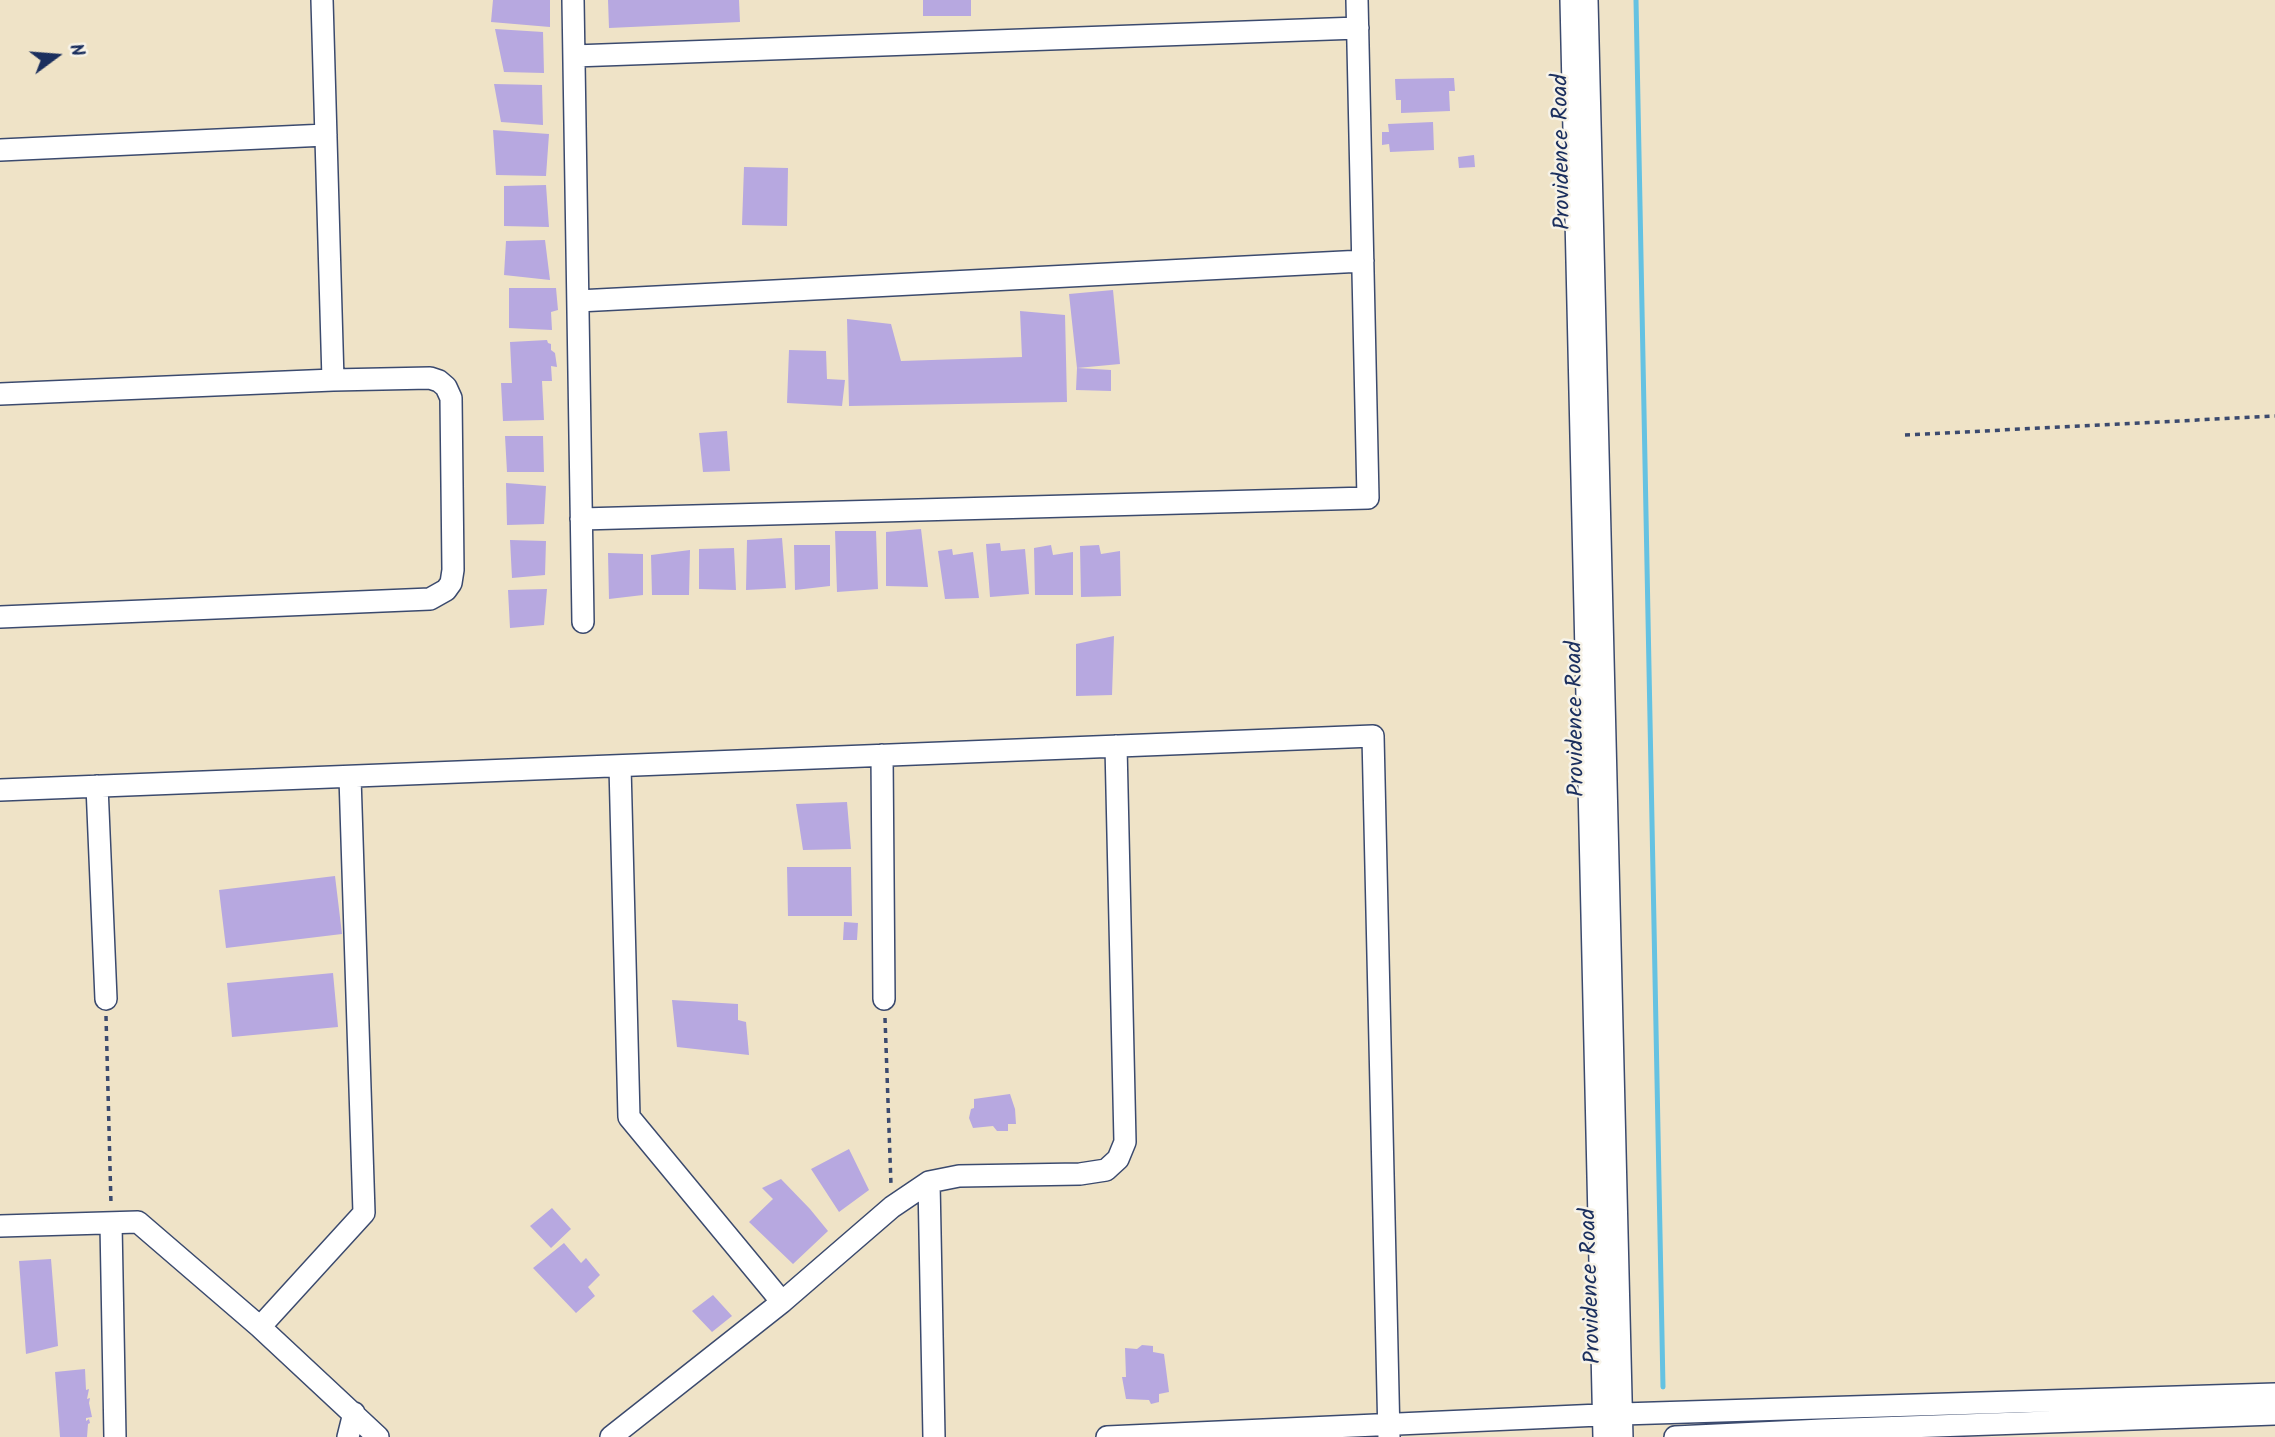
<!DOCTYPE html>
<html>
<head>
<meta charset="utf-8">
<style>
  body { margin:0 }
  #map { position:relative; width:2275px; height:1437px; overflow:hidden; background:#efe3c7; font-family:Kalam,sans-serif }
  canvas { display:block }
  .north { position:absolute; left:21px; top:21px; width:70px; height:70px; -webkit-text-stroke:5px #f7f3e8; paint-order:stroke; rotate:74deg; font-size:19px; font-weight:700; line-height:28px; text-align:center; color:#1b2f5e }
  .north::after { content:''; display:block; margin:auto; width:24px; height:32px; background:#1b2f5e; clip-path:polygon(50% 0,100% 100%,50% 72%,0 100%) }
</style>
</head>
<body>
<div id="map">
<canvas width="2275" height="1437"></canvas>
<div class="north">N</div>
</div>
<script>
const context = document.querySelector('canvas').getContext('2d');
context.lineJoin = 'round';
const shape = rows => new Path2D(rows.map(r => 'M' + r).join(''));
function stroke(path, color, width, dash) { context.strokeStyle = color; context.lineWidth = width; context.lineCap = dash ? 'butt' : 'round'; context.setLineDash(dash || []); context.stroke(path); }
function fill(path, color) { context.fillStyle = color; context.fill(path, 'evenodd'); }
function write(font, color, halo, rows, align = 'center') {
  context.font = font + ' Kalam,sans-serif'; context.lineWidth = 5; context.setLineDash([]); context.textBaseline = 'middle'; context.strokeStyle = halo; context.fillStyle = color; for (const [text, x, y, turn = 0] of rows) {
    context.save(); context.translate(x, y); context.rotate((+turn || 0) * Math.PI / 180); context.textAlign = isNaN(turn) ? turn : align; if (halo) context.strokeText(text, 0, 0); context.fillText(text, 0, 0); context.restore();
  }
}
stroke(shape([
  [1636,0,1663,1387]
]), '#64c2e2', 5);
fill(shape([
  [493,0,550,0,550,27,491,22],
  [608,0,739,0,740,22,609,28],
  [923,0,971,0,971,16,923,16],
  [495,29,543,32,544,73,504,72],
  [1454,78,1455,91,1449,91,1450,111,1401,113,1401,100,1396,100,1395,79],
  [494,84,542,85,543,125,501,122],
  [1433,122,1434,150,1390,152,1389,144,1382,145,1382,132,1389,132,1388,124],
  [493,130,549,134,546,176,496,175],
  [1474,155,1475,167,1459,168,1458,157],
  [744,167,788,168,787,226,742,225],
  [546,185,549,227,504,226,504,186],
  [545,240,550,280,504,275,506,241],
  [509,288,556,288,558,310,551,312,552,330,509,328],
  [1113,290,1120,364,1077,368,1069,294],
  [1020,311,1065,315,1067,402,849,406,847,319,891,324,901,361,1022,357],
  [547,340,548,343,551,344,551,350,555,353,557,367,551,366,552,381,542,381,544,420,503,421,501,383,512,383,510,342],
  [789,350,826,351,827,379,845,380,842,406,787,403],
  [1077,368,1111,370,1111,391,1076,390],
  [727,431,730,471,703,472,699,433],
  [505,436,543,436,544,472,507,472],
  [506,483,546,486,544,524,507,525],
  [921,529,928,587,886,586,886,532],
  [835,531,876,531,878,589,837,592],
  [782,538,786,588,746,590,747,540],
  [510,540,546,541,545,575,512,578],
  [1000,543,1001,551,1025,549,1029,594,990,597,986,544],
  [794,545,830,545,830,586,795,590],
  [1051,545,1053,555,1073,552,1073,595,1035,595,1034,548],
  [1099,545,1101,554,1120,551,1121,596,1081,597,1080,546],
  [734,548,736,590,699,589,699,549],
  [952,549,953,555,973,552,979,598,945,599,938,551],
  [690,550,689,595,652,595,651,555],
  [608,553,643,554,643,595,609,599],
  [547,589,544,625,510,628,508,590],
  [1114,636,1112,695,1076,696,1076,644],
  [847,802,851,849,803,850,796,804],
  [787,867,851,867,852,916,788,916],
  [335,876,342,934,226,948,219,890],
  [844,922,858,923,857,940,843,940],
  [333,973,338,1027,232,1037,227,983],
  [672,1000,738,1004,738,1020,746,1022,749,1055,677,1047],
  [1010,1094,1015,1109,1016,1124,1008,1124,1008,1131,997,1131,993,1126,973,1128,969,1118,971,1109,974,1108,974,1099],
  [849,1149,869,1190,839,1212,811,1169],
  [781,1179,810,1209,828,1231,793,1264,749,1222,773,1199,762,1188],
  [552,1208,571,1229,551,1248,530,1226],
  [564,1243,581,1263,586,1258,600,1275,588,1287,595,1296,576,1313,533,1268],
  [51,1259,58,1346,26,1354,19,1261],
  [713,1295,732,1316,712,1332,692,1311],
  [1142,1345,1153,1346,1153,1352,1164,1354,1169,1392,1159,1394,1159,1402,1151,1404,1149,1400,1126,1399,1122,1377,1126,1377,1125,1348,1137,1349],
  [85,1369,86,1390,89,1389,87,1399,90,1398,89,1403,92,1417,86,1418,86,1421,89,1419,90,1423,88,1424,87,1437,60,1437,55,1372]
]), '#b7a8e0');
const minor = shape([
  [322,0,333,380],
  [573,0,583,622],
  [1571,0,1604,1437],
  [1587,0,1622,1437],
  [574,56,1358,28],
  [0,150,326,135],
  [578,301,1363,261],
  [0,394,333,380,430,378,439,381,446,387,451,398,453,570,451,583,446,590,430,599,0,617],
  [581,519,1368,498,1357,0],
  [882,755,884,999],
  [620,766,629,1117,782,1302],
  [97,786,106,999],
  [0,790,1373,736,1389,1437],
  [929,1182,934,1437],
  [111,1224,115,1437],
  [0,1226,138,1222,260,1327,378,1437],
  [260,1327,364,1213,350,777],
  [348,1437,354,1413],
  [611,1437,782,1302,892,1207,929,1182,959,1176,1080,1174,1106,1170,1118,1159,1125,1142,1116,746],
  [1107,1437,1622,1414,2275,1394],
  [1675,1437,1822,1430,2275,1414]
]);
stroke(minor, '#3b4a6e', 24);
stroke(shape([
  [1905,435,2275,416],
  [106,1016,111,1204],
  [885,1018,891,1185]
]), '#3b4a6e', 3.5, [5, 5]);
stroke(minor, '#fff', 21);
write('23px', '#1b2f5e', '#f7f3e8', [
  ["Providence Road",1564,152,-91],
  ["Providence Road",1578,719,-91],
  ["Providence Road",1593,1286,-92]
]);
</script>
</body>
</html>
